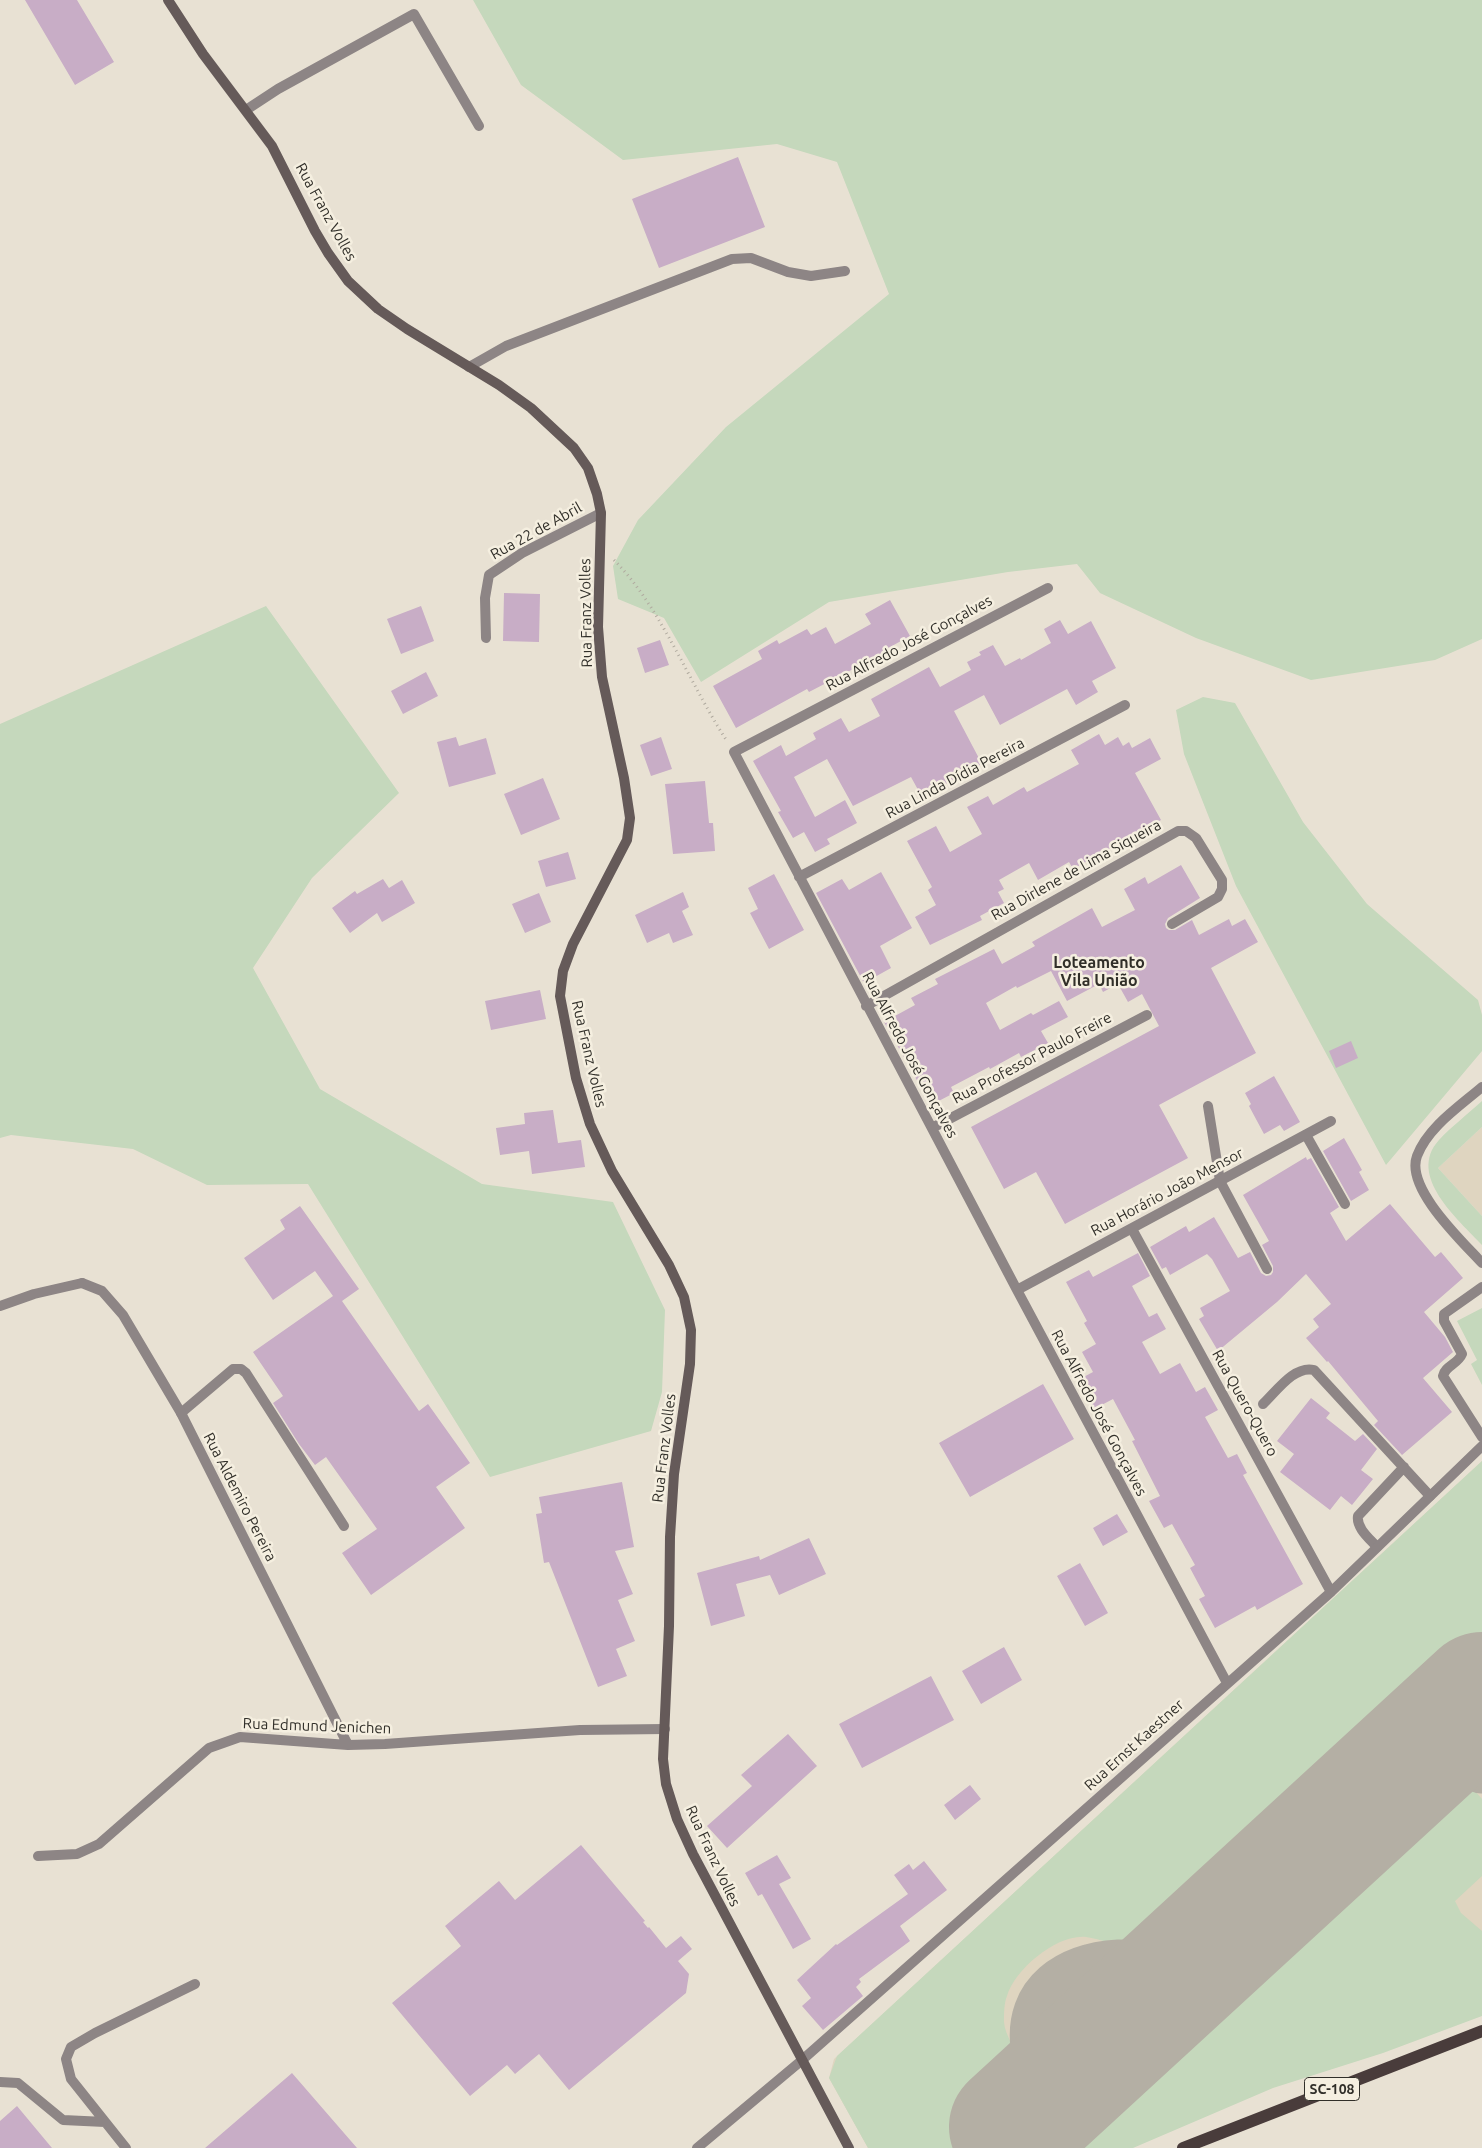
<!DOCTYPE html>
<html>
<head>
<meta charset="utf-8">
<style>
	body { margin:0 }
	canvas { display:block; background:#e8e1d3 }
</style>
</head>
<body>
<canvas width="1482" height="2148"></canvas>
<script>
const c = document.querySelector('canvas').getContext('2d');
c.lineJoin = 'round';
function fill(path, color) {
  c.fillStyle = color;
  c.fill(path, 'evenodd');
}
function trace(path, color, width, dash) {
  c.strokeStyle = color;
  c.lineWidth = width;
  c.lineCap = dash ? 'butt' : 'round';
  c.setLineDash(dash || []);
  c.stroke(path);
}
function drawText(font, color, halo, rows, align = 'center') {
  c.font = font + ' Ubuntu,sans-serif';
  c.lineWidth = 5;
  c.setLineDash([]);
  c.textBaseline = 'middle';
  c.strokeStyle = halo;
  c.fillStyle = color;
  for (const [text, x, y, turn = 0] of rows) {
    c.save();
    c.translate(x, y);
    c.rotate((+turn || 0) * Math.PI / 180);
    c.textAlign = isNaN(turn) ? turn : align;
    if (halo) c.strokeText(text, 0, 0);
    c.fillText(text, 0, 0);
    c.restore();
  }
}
const built = new Path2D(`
	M1482,1127v89l-44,-48z
	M1482,1461v527l-398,160h-216l-39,-70 5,-19z`);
const green = new Path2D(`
	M473,0h1009v639l-47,21 -124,20 -115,-42 -96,-45 -23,-29 -69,8 -179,30 -128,80 -37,-64 -46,-19 -5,-33 25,-46 88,-93 163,-133 -52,-132 -60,-18 -154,16 -102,-75z
	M266,606l133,187 -87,85 -59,90 67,121 162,95 131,18 52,108 -3,82 -11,39 -161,46 -182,-293 -101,1 -74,-36 -122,-14 -11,3v-414z
	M1203,697l32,6 68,119 64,82 111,96 4,15v36l-96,114 -150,-279 -52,-132 -8,-44z
	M1482,1101v26l-44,41 44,48v29c-23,-25 -76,-69 -43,-105 13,-14 29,-26 43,-39z
	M1482,1308v77l-11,-21 6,-4 -20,-39z
	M1482,1461v177l-333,306c-19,11 -44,-5 -63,-7 -29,-3 -71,32 -79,59 -3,7 -3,18 -3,26 1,14 12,26 14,39l-4,7 -37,34 42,46h-151l-39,-70 8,-22z
	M1459,1785l15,5 8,9v77l-27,25 6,12 21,18v85l-99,37 -110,35 -140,60h-83l397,-360z`);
const taxiway = new Path2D(`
	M1446,1729l36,39
	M1047,2096c-4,-16 -8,-33 -11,-49 -7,-54 34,-79 83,-82 19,0 38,6 57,0 14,-4 27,-15 39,-24`);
const runway = new Path2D(`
	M1013,2127l469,-431`);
const building = new Path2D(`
	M25,0h52l37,62 -39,23z
	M738,157l27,70 -106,41 -27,-69z
	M504,593l36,1 -1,48 -36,-1z
	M890,600l20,36 -29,16 2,3 -21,12 -1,-2 -52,27 -2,-3 -71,39 -23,-42 49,-27 -4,-8 19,-11 2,4 28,-15 4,6 15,-8 9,17 36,-20 -6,-10z
	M421,606l13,35 -33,13 -14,-35z
	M1060,620l8,14 23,-13 25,47 -24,13 6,11 -22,13 -9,-16 -67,36 -16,-30 -30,16 28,53 -60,33 -11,-20 -58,29 -26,-47 -33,18 21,40 30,-17 12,23 -30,16 3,5 -15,8 -11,-20 -11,6 -15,-26 3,-1 -28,-50 28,-16 5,11 30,-17 -3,-6 28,-15 8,14 31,-16 -9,-17 58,-32 11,20 31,-17 -4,-8 14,-7 -2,-3 14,-7 12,21 15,-8 1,2 30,-17 -7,-14z
	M660,640l9,25 -24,8 -8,-25z
	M426,672l12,24 -35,18 -12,-23z
	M1099,734l6,11 13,-8 5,9 6,-4 3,6 18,-10 11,21 -26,14 26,47 -88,49 -4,-7 -31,18 -9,-17 -30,17 5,9 -6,3 6,11 -24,13 2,4 -52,25 -15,-28 21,-12 -8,-15 4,-3 -25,-46 29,-15 14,26 32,-18 -15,-27 21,-11 5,9 31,-18 3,5 52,-28 -8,-14z
	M456,737l3,9 27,-8 10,36 -47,13 -12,-45z
	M661,737l11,32 -21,7 -11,-31z
	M543,778l17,41 -39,16 -17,-41z
	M705,781l4,42h4l2,28 -42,3 -8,-70z
	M568,852l8,27 -30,8 -8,-26z
	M1181,865l19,33 -32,20 -3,6 1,4 3,2h6l17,-10 7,15 30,-16 3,7 13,-7 13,23 -47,26 45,85 -97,52 29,53 -123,66 -29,-52 -32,17 -33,-62 188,-101 -17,-32 -14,8 -10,-18 -15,8 -4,-8 -32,17 -16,-30 -34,17 -1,-2 -30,17 14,27 31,-17 2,2 26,-14 9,16 -27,14 7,12 -27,14 -2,-4 -29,16 -1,-2 -38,20 3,6 -23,12 -47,-83 31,-17 -4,-7 27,-14 -3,-5 59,-30 8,15 33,-18 -3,-4 60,-34 10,19 33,-17 -11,-21 21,-12 3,7z
	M881,872l31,56 -32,18 11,22 -27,15 -48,-90 26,-14 7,11z
	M774,874l30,56 -35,19 -19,-36 8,-4 -10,-21z
	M383,879l6,9 13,-8 13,23 -33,19 -5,-9 -27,20 -18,-25 23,-17 2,3z
	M683,892l6,15 -7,4 11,24 -20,8 -4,-10 -22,10 -12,-28z
	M539,893l12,29 -26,11 -13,-29z
	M540,990l6,29 -55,11 -6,-29z
	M1351,1041l7,17 -22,10 -7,-17z
	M1274,1076l26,46 -16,9 -4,-6 -16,9 -15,-28 2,-2 -6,-11z
	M553,1110l5,33 23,-3 4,27 -53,7 -3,-23 -29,4 -4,-27 29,-4 -1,-11z
	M1344,1138l18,32 -3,2 10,18 -18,11 -28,-50z
	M1306,1157l1,3 4,-2 28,49 -9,6 16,28 44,-37 45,53 6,-5 22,26 -39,34 21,25 8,15 -30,26 29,34 -50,43 -28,-30 4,-4 -50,-60 -1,1 -21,-24 13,-11 -6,-8 18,-15 -25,-30 -29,28 -59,49 -19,-32 5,-3 -4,-8 30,-17 -18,-32 -5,-5 -37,21 -4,-8 -4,2 -12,-22 36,-21 3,6 25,-15 24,41 12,-6 11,21 5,3 5,-1 2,-3v-6l-11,-21 7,-4 -26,-46z
	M300,1206l59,83 -17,12 77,110 9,-7 42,59 -34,24 29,41 -94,67 -29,-42 35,-24 -51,-72 -11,8 -16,-21 -26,-41 10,-7 -30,-44 80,-56 -18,-25 -42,29 -29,-42 41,-29 -5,-9z
	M1138,1253l12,23 -18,10 17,31 8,-4 9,16 -24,13 18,32 20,-11 16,29 9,-5 13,23 -13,7 23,41 9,-4 10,19 -4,2 60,109 -46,26 -2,-4 -40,22 -16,-29 6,-3 -15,-28 5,-3 -23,-41 -8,4 -15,-27 11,-5 -28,-55 3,-1 -22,-41 -19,10 -16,-29 15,-8 -11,-20 14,-8 -12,-21 3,-2 -21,-39 23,-12 4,7z
	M1043,1384l31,55 -104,58 -31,-54z
	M1311,1398l19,15 -4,5 29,23 8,-7 14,15 -16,21 12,9 -21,26 -11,-9 -11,14 -50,-38 14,-18 -17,-13z
	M622,1482l12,65 -19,4 18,43 -15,6 17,41 -19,8 11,27 -29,11 -49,-125 -5,1 -8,-49 6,-1 -3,-16z
	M1117,1514l11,18 -25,14 -10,-18z
	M809,1538l17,36 -47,21 -9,-20 -34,9 9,32 -34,10 -14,-53 62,-17 1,4z
	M1080,1563l28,50 -23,13 -28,-50z
	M1004,1647l18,33 -41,24 -19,-33z
	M931,1676l23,44 -92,48 -23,-44z
	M788,1734l29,32 -90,82 -20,-22 45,-40 -11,-11z
	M970,1785l11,14 -26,21 -11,-15z
	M581,1845l64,76 -2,1 5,6 1,-1 17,21 15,-12 11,13 -14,12 11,13 -3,19 -117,97 -30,-36 -24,20 -8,-9 -37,31 -78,-93 69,-57 -16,-20 54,-45 16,19z
	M777,1855l14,23 -12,6 32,55 -18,10 -31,-55 -4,2 -13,-23z
	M924,1861l23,29 -47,36 10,15 -51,38 2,3 -5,5 7,9 -40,34 -21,-24 9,-8 -14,-18 39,-36 1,1 71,-51 -14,-19 15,-11 4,6z
	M292,2073l65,75h-152z
	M17,2106l35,42h-52v-27z`);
const path = new Path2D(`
	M614,560c47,47 76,125 113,181`);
const lane = new Path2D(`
	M246,110l32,-21 136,-75 65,112
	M469,367l37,-21 226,-87 19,-1 37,14 23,4 34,-5
	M1208,1106l12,75 47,88
	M1306,1135l39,69
	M1482,1287l-38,27v7l18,33c-4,10 -17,12 -19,22l39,61
	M0,1306l34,-12 48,-11
	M1263,1404c13,-12 31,-39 51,-34l116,126
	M181,1413l52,-44h8l5,4 98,153
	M1377,1547c-7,-8 -21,-19 -19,-31l46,-49
	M0,2082l18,1 45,37 42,2
	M126,2148l-55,-69 -5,-20 5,-12 24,-14 100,-49
	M697,2148l104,-87`);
const street = new Path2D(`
	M1048,588l-314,164 283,538 210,393
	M486,638l-1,-40 4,-23 33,-22 79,-40
	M799,877l326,-172
	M866,1006l312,-175h8l10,7 26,42v9l-4,8 -46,27
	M1482,1087c-22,19 -54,40 -65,69 -12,32 45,85 65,107
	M932,1128l215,-113
	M1132,1229l199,363
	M82,1283l20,8 21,24 58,98 167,332
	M1017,1290l314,-169
	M38,1856l39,-2 22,-10 110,-96 31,-11 108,8 37,-1 195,-14 85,-1
	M801,2061l530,-469 151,-146`);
const secondary = new Path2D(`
	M168,0l35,54 69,92 43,85 13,22 20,28 30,28 29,20 92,56 32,23 43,40 14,20 9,26 4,19 -3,114 4,50 22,101 6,40 -3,22 -54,104 -10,27 -3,25 16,82 14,46 22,47 57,94 15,32 7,33 -1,34 -16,110 -4,63 -1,89 -6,133 3,25 11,35 16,35 156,294`);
const primary = new Path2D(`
	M1183,2148l299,-117`);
const shields = [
	[1332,2089,55]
];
const shieldNames = [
	["SC-108",1332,2089]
];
const streetNames = [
	["Rua Franz Volles",326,212,61],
	["Rua 22 de Abril",536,531,-29],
	["Rua Franz Volles",586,613,-91],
	["Rua Alfredo José Gonçalves",909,643,-28],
	["Rua Linda Dídia Pereira",955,778,-28],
	["Rua Dirlene de Lima Siqueira",1076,870,-29],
	["Rua Franz Volles",589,1054,77],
	["Rua Alfredo José Gonçalves",910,1055,62],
	["Rua Professor Paulo Freire",1032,1058,-28],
	["Rua Horário João Mensor",1167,1192,-28],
	["Rua Quero-Quero",1245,1403,61],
	["Rua Alfredo José Gonçalves",1099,1413,62],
	["Rua Franz Volles",664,1448,-83],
	["Rua Aldemiro Pereira",240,1497,63],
	["Rua Edmund Jenichen",317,1726,2],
	["Rua Ernst Kaestner",1134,1745,-42],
	["Rua Franz Volles",713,1856,65]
];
const neighbourhoodNames = [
	["Loteamento",1099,963],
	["Vila União",1099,981]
];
fill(built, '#dfd5c0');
fill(green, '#c5d8bc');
trace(taxiway, '#b4afa4', 51);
trace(runway, '#b4afa4', 128);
fill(building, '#c8adc6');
trace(path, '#b0aa9f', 3, [1, 4]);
trace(lane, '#8d8585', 10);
trace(street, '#8d8585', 10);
trace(secondary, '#655a59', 10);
trace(primary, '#493c3b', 12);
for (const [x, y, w] of shields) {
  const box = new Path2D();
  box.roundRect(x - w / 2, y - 11.5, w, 23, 4);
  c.fillStyle = '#f5efe0';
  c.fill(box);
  trace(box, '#312f29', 1);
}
drawText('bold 14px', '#312f29', null, shieldNames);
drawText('15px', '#312f29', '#f5efe0', streetNames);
drawText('bold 16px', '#312f29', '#f5efe0', neighbourhoodNames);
</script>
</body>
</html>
